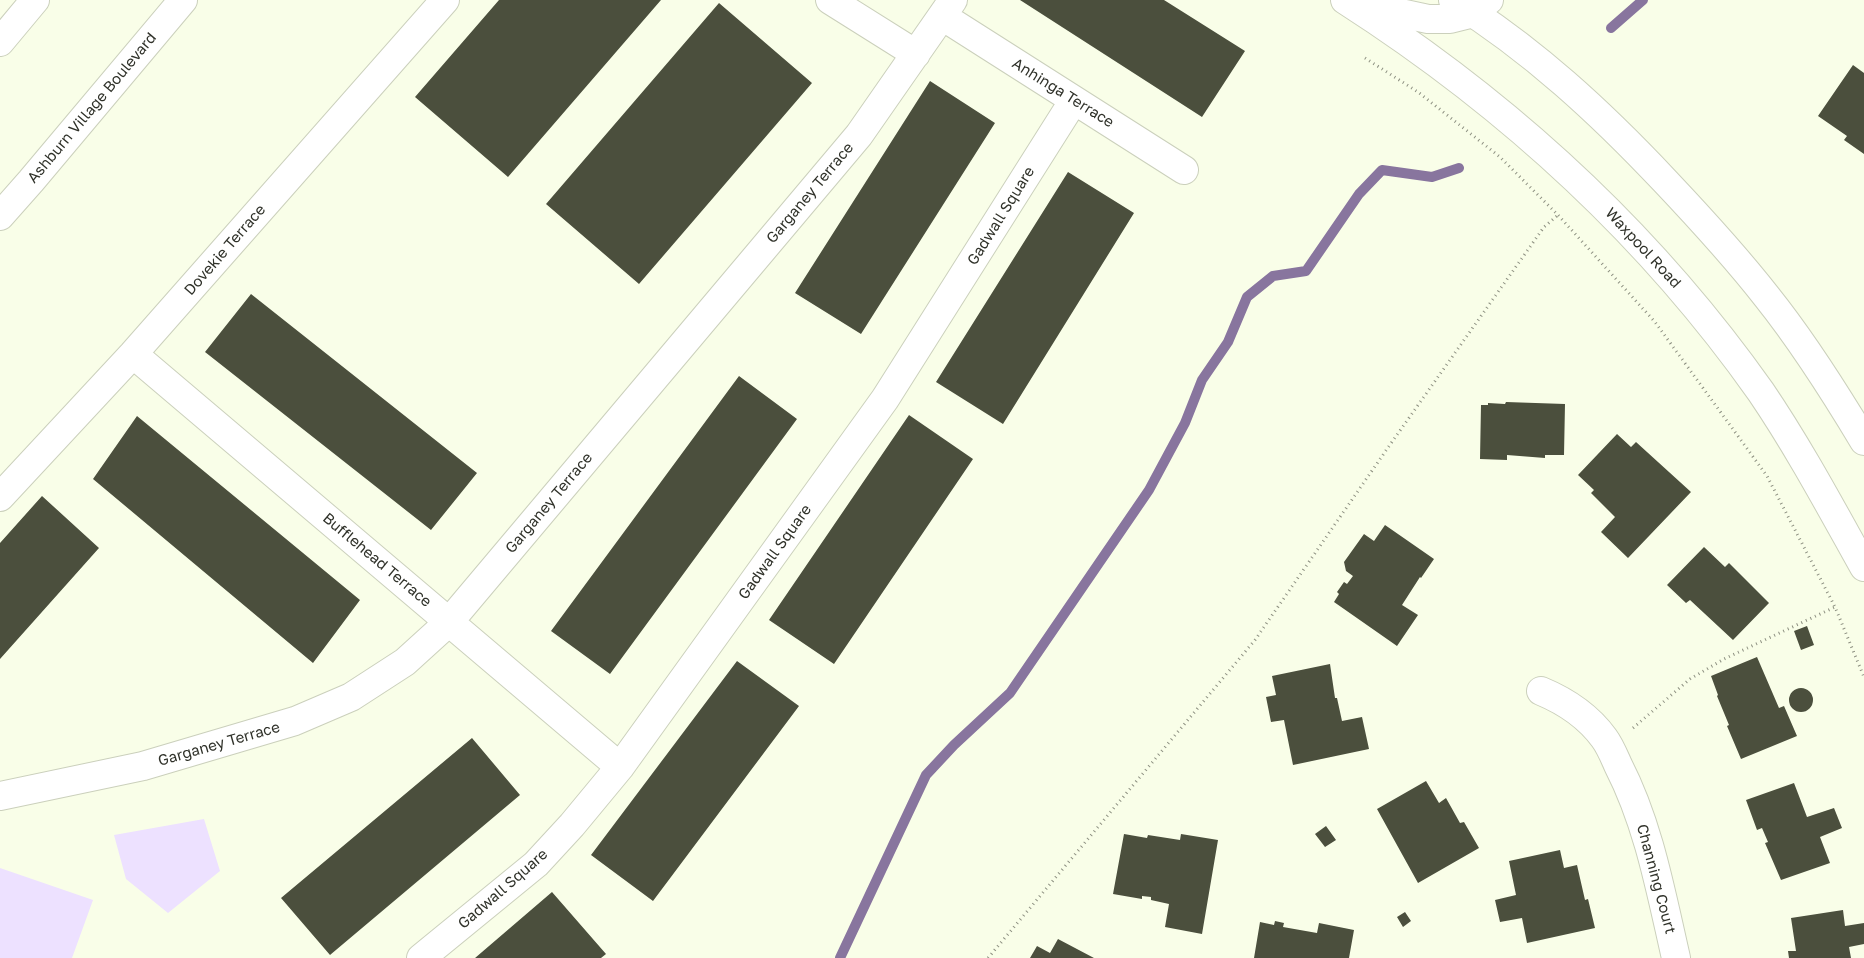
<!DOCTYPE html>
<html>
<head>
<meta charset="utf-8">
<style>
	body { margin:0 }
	canvas { display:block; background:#f9fee8 }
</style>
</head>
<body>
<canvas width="1864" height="958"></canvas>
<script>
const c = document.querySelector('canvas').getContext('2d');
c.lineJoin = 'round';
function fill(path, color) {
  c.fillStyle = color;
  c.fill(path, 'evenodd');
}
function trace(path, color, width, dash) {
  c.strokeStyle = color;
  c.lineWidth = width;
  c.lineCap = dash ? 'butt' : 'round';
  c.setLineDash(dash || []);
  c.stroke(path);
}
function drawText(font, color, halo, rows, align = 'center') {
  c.font = font + ' "Golos Text",sans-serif';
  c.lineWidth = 5;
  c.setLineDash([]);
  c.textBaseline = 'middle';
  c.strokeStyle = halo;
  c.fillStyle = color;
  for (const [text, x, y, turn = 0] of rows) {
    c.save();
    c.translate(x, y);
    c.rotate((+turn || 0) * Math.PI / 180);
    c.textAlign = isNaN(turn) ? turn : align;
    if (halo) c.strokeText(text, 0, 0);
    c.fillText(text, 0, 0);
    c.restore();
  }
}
const green = new Path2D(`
	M204,819l16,52 -52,42 -42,-34 -12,-44z
	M0,868l93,32 -21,58h-72z`);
const stream = new Path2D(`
	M1611,28l32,-28
	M840,958l86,-183 28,-30 56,-52 139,-203 36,-67 17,-43 26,-38 19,-45 26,-21 33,-5 53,-77 23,-24 50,7 27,-9`);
const building = new Path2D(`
	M499,0h162l-153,177 -93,-80z
	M1020,0h144l81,51 -43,66z
	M719,3l93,80 -173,201 -93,-80z
	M1853,65l11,8v81l-20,-14 3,-4 -29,-20z
	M930,81l65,42 -134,211 -66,-41z
	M1068,172l66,41 -131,211 -67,-42z
	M251,294l226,179 -46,57 -226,-178z
	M739,376l58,43 -187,255 -59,-43z
	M1506,402l59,2 -1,51h-19v3l-38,-3v5l-27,-1 1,-54h7v-2l17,1z
	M909,415l64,44 -139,205 -65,-44z
	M137,416l223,184 -47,63 -220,-184z
	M1617,434l14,13 5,-5 55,50 -63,66 -27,-26 14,-15 -24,-24 3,-3 -16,-15z
	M42,496l57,52 -99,111v-116z
	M1385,525l49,34 -13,19 -1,-1 -18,28 16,10 -21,31 -63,-44 5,-8 -2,-2 7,-10 3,2 6,-8 -7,-5 -2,-9 20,-28 10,7z
	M1704,547l21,20 4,-4 40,40 -36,37 -43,-40 -4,3 -19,-18z
	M1807,626l7,19 -13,5 -7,-19z
	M1757,657l22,51 5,-2 13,30 -56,23 -14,-33 2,-1 -12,-29 1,-1 -7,-19z
	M737,661l62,45 -146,195 -62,-46z
	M1330,664l5,34h2l5,23 20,-4 7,32 -76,16 -9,-45 -13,2 -5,-25 10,-2 -4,-19z
	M1789 700a12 12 0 1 1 24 0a12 12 0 1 1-24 0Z
	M472,738l48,57 -190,160 -49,-57z
	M1426,781l13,22 7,-5 14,25 4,-1 15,26 -61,35 -41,-74z
	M1794,783l13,34 27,-9 8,20 -22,9 10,26 -49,17 -16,-37 3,-1 -6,-14 -5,2 -11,-30z
	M1326,826l10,14 -11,7 -10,-13z
	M1124,834l23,4 1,-3 32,5 1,-6 37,6 -16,94 -37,-7 4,-23 -18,-4v-3l-9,-1v3l-29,-5z
	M1560,850l4,18 13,-3 8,35 3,-1 7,29 -68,15 -5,-25 -22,4 -5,-22 21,-5 -7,-34z
	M552,892l54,62 -5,4h-126z
	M1843,910l2,16 19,-3v21l-15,3 2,11h-62l-1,-7h8l-5,-33z
	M1405,912l6,9 -8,6 -6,-10z
	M1275,921l9,2 -1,4 34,6 2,-10 35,7 -5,28h-95l6,-36 14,3z
	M1058,939l36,19h-64l7,-12 13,7z`);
const path = new Path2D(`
	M1365,58l53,34 82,65 58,58 97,107 112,154 68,131 29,70
	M1633,728l57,-49 34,-20 111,-52
	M988,958l267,-318 132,-191 157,-222 14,-12`);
const minor = new Path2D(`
	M830,0l86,54
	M1474,13l15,-13
	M942,16l242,154
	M133,354l487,413
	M0,497l133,-143 312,-354
	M1541,691c24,10 47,25 63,47 6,8 10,18 14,27 31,60 43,128 58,193
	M0,796l143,-30 152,-45 56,-24 54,-35 44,-40 410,-487 94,-135
	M421,958l115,-94 36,-39 48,-58 265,-368 189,-299`);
const secondary = new Path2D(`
	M1345,0c162,104 305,235 416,392 38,56 70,116 103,175
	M1453,0c79,49 148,113 212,181 35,37 70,75 102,116 36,45 67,94 97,144
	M1364,5l64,14h22l24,-6
	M0,42l35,-42
	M0,216l31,-35 152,-181`);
const streetNames = [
	["Anhinga Terrace",1063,93,32],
	["Ashburn Village Boulevard",92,108,-50],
	["Garganey Terrace",810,193,-50],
	["Gadwall Square",1001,216,-58],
	["Waxpool Road",1643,248,47],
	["Dovekie Terrace",225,250,-49],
	["Garganey Terrace",549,503,-50],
	["Gadwall Square",775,552,-54],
	["Bufflehead Terrace",377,560,40],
	["Garganey Terrace",219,744,-16],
	["Channing Court",1656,879,75],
	["Gadwall Square",503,889,-41]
];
fill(green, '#ede1ff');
trace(stream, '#88759e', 10);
fill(building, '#4b4f3d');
trace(minor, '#cbd0bc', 30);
trace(secondary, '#cbd0bc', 30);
trace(path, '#8e9182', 3, [1, 4]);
trace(minor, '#fff', 28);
trace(secondary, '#fff', 28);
drawText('15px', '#30322a', '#fff', streetNames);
</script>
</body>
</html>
